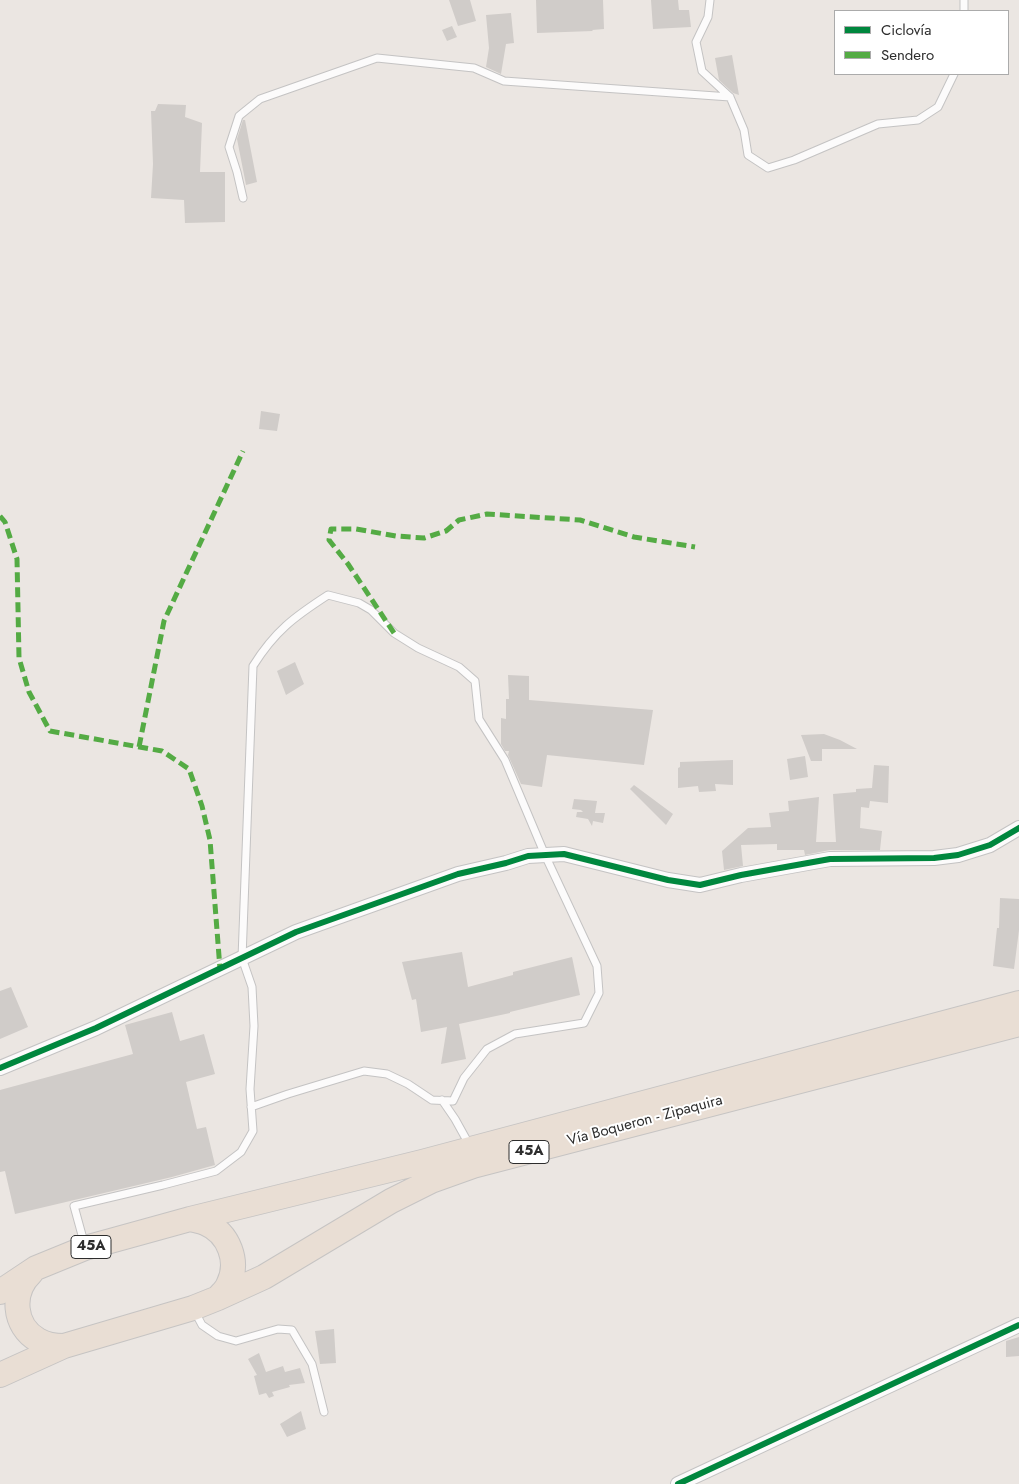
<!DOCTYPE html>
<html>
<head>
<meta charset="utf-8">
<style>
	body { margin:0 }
	#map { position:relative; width:1019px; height:1484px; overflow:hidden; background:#ebe6e2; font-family:Jost,sans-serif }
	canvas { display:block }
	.legend { position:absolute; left:834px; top:10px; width:175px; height:65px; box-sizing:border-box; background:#fff; border:1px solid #ababab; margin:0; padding:6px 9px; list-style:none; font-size:15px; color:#2d2d2d }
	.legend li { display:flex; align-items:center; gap:10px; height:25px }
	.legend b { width:25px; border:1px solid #ababab }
</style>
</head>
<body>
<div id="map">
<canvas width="1019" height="1484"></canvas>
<ul class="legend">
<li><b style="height:6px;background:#00873e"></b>Ciclovía</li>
<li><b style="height:6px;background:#54ab44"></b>Sendero</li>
</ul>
</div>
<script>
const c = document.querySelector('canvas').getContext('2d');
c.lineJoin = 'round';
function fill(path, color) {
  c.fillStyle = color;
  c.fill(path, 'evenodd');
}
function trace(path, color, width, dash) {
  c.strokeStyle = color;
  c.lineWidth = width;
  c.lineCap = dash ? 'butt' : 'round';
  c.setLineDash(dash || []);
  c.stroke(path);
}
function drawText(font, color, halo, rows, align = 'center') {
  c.font = font + ' Jost,sans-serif';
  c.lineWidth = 4;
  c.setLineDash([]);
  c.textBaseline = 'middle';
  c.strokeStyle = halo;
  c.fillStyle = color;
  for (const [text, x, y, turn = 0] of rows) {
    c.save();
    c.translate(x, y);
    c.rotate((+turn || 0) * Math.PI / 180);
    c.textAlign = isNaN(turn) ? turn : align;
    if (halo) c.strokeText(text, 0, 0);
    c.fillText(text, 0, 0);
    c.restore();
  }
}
const building = new Path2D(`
	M449,0h21l6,21 -18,5z
	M536,0h67l1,29 -12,1 1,1 -56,2z
	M651,0h27l1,10h10l2,17 -38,2z
	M511,13l3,30 -8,1 -5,30 -15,-7 3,-19 -3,-33z
	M452,26l5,11 -10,4 -5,-11z
	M732,55l7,40 -6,-2 -14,-13 -4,-22z
	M158,104l28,1 -1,12 17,6 -2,49h25v50l-40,1 -1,-23 -33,-2 2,-34 -2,-53h4z
	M243,120h2l12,62 -11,3 -9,-46z
	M261,411l19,3 -3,17 -18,-2z
	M295,662l9,22 -18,11 -9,-24z
	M508,675l21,1v24l124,10 -9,55 -97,-10 -5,32 -21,-3 -13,-29 1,-4h-4l-4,-7v-26l5,1v-20h3z
	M824,734l16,6 17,9h-35v12h-11l-10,-26z
	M805,756l3,21 -18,3 -3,-21z
	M733,760v25l-18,-1 1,7 -17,1 -1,-6 -20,2v-20l2,-1v-5z
	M874,765l15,1 -1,37 -18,-2 -1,7 -8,-1 -1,21 22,3 -2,19h-50l-25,5 -1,-5h-27v-6l-36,1 2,21 -19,4 -2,-19 26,-23 23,-1 -2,-14 20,-2 -1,-10 31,-4 -3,45h20l-3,-48 23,-2v-3l16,-1z
	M634,785l39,29 -7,11 -36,-36z
	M574,799l23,2 -2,12h10l-2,10 -10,-2 -1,5 -4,-7 -12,-2 1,-5h6l-2,-2 -9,-1z
	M1000,898l19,1v31l-5,39 -21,-3 4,-38h2z
	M462,952l6,35 45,-12v-3l59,-15 8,38 -70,17v1l-51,11 7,35 -25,5 6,-37 -26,5 -5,-33 -4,1 -10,-38z
	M11,987l17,40 -28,12v-48z
	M172,1012l8,29 24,-7 11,40 -29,8 11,47 9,-2 9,38 -43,12 -157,37 -10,-43 -5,1v-82l133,-36 -8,-29z
	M334,1329l2,34 -16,1 -5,-33z
	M1019,1337v19l-13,1v-16z
	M259,1353l7,19 17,-6 2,6 15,-4 5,15 -16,2 1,2 -18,5 2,4 -5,2 -3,-5 -7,2 -5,-19 3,-1 -9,-16z
	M301,1411l5,18 -19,8 -7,-13z`);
const service = new Path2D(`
	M710,0l-2,17 -12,25 6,29 28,26 14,33 4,25 20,13 26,-8 84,-36 40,-4 20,-13 16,-33
	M964,0v11
	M243,198l-6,-26 -8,-25 10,-31 21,-17 117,-41 97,10 30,13 226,16
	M442,1100l13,19 15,27
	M85,1246l-11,-40 89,-21 53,-14 25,-19 12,-21 -3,-42 4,-63 -2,-39 -10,-29 11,-292c22,-35 41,-49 75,-71l31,8 12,7 23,23 24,15 41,19 16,14 4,38 26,41 40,95 52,111 2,27 -15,30 -69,11 -28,15 -23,29 -11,23 -21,-1 -24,-16 -21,-10 -23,-3 -76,23 -37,13
	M194,1310l8,15 16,11 18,5 42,-12 14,1 20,34 12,48`);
const minor = new Path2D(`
	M0,1068l96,-40 200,-96 162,-58 48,-11 22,-7 36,-2 104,26 32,5 41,-10 89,-16 104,-1 24,-3 32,-10 29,-17
	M678,1484l341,-159`);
const trunk = new Path2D(`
	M190,1219c5,1 11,2 15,4 24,10 35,39 23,62 -2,5 -7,9 -10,13
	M31,1273c-20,19 -18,53 7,67 8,5 17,6 26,6
	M0,1292l36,-24 49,-20 105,-29 232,-57 597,-159
	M0,1375l64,-29 129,-38 25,-10 46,-21 127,-76 40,-20 42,-15 546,-142`);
const quiet = new Path2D(`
	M0,516l5,6 12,37 2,99 10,34 21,39 112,20 27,18 13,37 8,34 10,129
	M394,633l-46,-69 -19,-24 2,-11h25l40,7 28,2 22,-7 13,-11 28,-6 93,6 54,17 61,10
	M139,747l25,-126 79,-170`);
const cycleway = new Path2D(`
	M0,1068l96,-40 200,-96 162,-58 48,-11 22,-7 36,-2 104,26 32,5 41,-10 89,-16 104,-1 24,-3 32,-10 29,-17
	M678,1484l341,-159`);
const shields = [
	[529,1152,40],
	[91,1247,40]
];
const shieldNames = [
	["45A",529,1152],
	["45A",91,1247]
];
const streetNames = [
	["Vía Boqueron - Zipaquira",645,1121,-15]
];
fill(building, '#d0ccc9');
trace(service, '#c4c3c3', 9);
trace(minor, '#c4c3c3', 16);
trace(trunk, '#c6c4c3', 26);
trace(service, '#fcfbfb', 7);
trace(minor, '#fcfbfb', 14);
trace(trunk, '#e9ded4', 24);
trace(quiet, '#54ab44', 5, [10, 5]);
trace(cycleway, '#00873e', 6);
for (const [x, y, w] of shields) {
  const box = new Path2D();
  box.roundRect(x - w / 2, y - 11.5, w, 23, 4);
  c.fillStyle = '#fff';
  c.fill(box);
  trace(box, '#2d2d2d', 1);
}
drawText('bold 14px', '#2d2d2d', null, shieldNames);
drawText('15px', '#2d2d2d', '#fff', streetNames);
</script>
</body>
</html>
